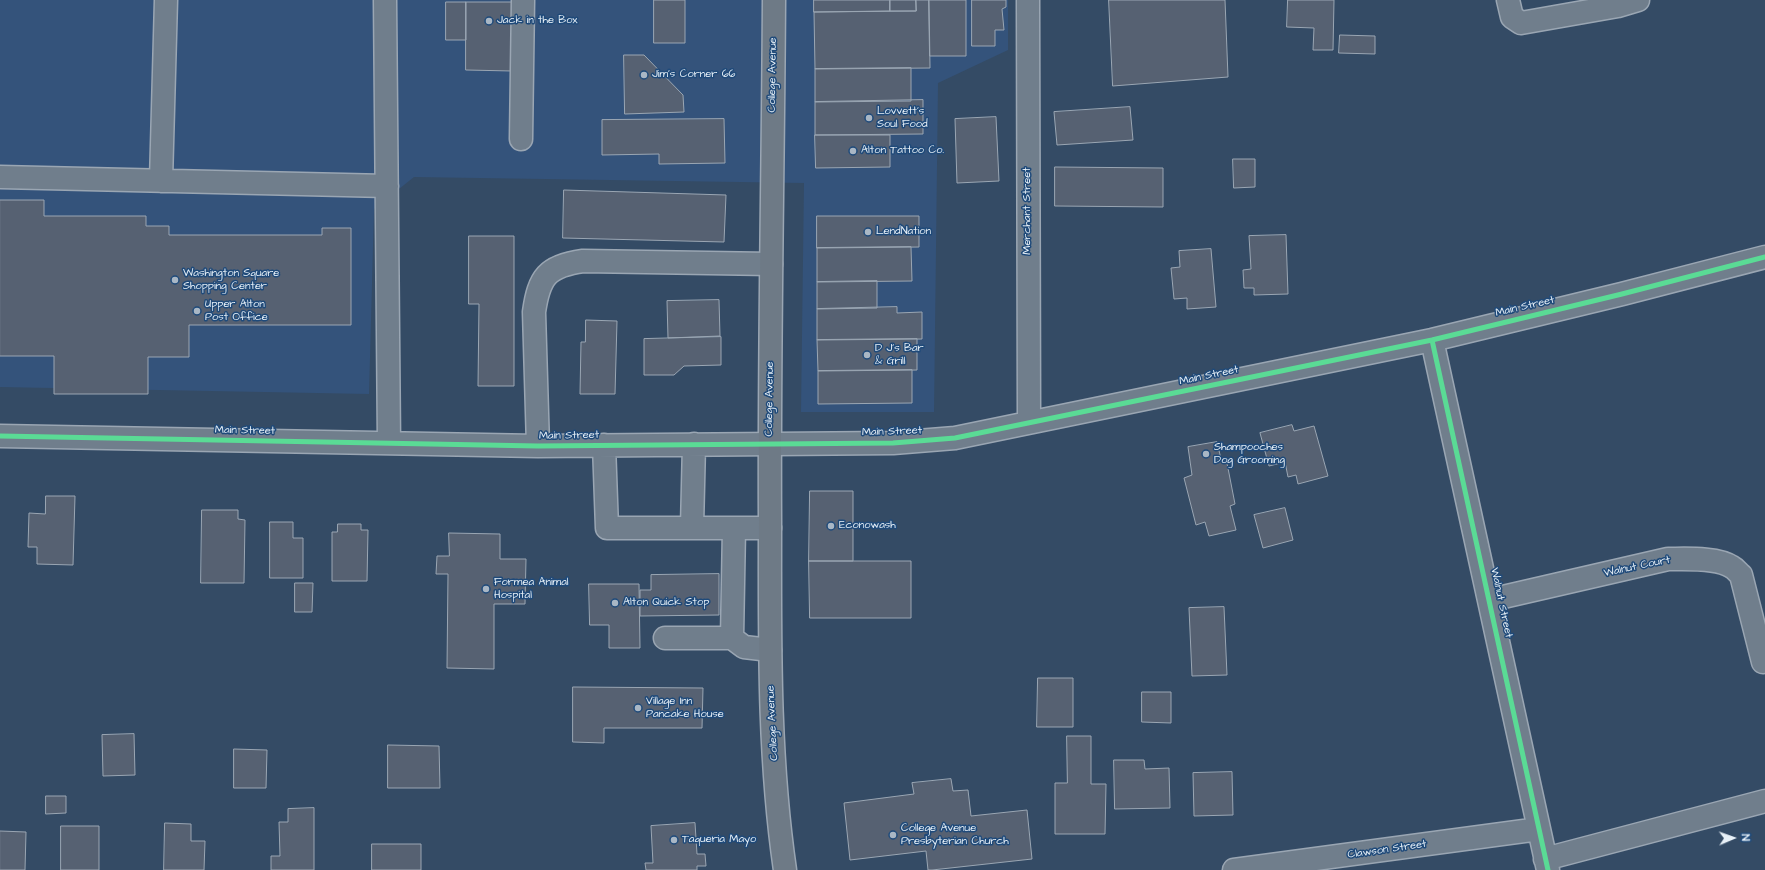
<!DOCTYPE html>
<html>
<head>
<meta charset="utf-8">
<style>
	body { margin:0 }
	#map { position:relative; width:1765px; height:870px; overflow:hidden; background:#344b65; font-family:"Architects Daughter",sans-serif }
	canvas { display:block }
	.north { position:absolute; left:1713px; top:818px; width:40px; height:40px; -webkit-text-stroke:3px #1f4a7a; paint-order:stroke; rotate:88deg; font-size:11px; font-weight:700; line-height:16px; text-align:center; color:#e8f1f8 }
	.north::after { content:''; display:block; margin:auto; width:14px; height:18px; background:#e8f1f8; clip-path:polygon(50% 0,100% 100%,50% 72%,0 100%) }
</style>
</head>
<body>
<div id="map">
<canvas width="1765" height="870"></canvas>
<div class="north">N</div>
</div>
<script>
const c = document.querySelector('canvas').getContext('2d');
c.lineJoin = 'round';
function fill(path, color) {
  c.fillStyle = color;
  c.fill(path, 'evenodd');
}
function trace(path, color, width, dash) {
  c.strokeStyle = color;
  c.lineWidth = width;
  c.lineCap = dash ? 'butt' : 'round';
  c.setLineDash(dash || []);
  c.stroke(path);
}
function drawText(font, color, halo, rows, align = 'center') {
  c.font = font + ' "Architects Daughter",sans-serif';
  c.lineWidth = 3;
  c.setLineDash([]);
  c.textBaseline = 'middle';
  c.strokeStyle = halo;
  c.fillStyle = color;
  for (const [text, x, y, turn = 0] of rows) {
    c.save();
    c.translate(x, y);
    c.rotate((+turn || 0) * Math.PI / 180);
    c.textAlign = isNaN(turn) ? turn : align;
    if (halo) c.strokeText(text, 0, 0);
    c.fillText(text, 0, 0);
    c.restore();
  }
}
const built = new Path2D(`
	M0,0h1008v50l-70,33 -4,329h-133l3,-229 -390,-6 -40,32 -5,185 -369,-7z`);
const building = new Path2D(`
	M654,0h31v43h-31z
	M814,0h76v11l-76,1z
	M890,0h26v11h-26z
	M916,0h13l1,68 -115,1 -1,-57 102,-1z
	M929,0h37v56h-36z
	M972,0h34v7l-4,2 2,21h-9v16h-23z
	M1109,0h116l3,77 -115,9z
	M1288,0h46l-1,50h-20l1,-22 -27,-1z
	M446,2h20v38h-20z
	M466,2h46v69l-46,-1z
	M1340,35l35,1v18l-36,-1z
	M624,55h20l39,40 1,17 -59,2z
	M911,68v33l-96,1v-33z
	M923,100v34l-108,1v-33z
	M1130,107l3,33 -76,5 -3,-33z
	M996,117l3,64 -42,2 -2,-64z
	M724,119l1,44 -66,1v-10l-57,1v-35z
	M815,135h75v32l-74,1z
	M1233,159h22v28l-21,1z
	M1055,167l108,1v39l-108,-1z
	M564,190l162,5 -2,47 -161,-4z
	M0,200h44v16h102v10h23v9h153v-7h29v97h-162v32h-41v37h-94v-38h-54z
	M817,216h102v31l-102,1z
	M1286,235l2,59 -34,1v-7h-10l-1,-18 8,-1 -2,-33z
	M469,236h45v150h-36l1,-82h-10z
	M911,247l1,34 -95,1v-34z
	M1211,249l5,58 -29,2v-11l-13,1 -3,-31 9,-1 -1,-16z
	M877,281v27l-60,1v-27z
	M719,300l1,36 -52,2 -1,-37z
	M897,307v6l25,-1v27l-105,1v-31z
	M586,320l31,1 -2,73h-35l1,-52h4z
	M721,337v28l-37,1 -10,9h-30v-36z
	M917,339v31l-99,1 -1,-31z
	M912,370v33l-94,1v-33z
	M1292,425l2,6 20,-5 14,50 -30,8 -2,-9 -8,2 -3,-15 -16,4 -9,-33z
	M1217,442l4,17 5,-1 9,46 -5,2 6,24 -27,6 -4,-14 -9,3 -12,-47 8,-3 -4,-28z
	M810,491h43v70h-44z
	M46,496h29l-2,69 -36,-1v-17h-9l1,-34 16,1z
	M1285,508l8,32 -30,8 -9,-33z
	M202,510h36v9l7,1 -1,63h-43z
	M270,522h23v16h10v40h-33z
	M338,524h23v6h7l-1,51h-35v-49h5z
	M449,533l51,1v25h26l-1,45h-31v65l-47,-1 1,-94h-12l1,-18h12z
	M809,561h102v57h-101z
	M719,574v41l-79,1v-26h11v-15z
	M295,583h18l-1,29h-17z
	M589,584h50l1,64h-31v-23h-19z
	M1224,607l3,68 -35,1 -3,-68z
	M1038,678h35v49h-36z
	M573,687l130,1 -1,40h-98v15l-31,-1z
	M1142,692h29v31l-29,-1z
	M134,734l1,41 -32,1 -1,-41z
	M1067,736h24v48h15l-1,50h-50v-51h12z
	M388,745l51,1 1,42h-52z
	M234,749l33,1 -1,38h-32z
	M1114,760h30l1,9 24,-1 1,40 -55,1z
	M1232,772l1,43 -39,1 -1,-43z
	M951,779l2,12 15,-1 3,26 56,-6 5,49 -100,11h-4l-2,-19 -76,9 -6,-57 70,-9 -2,-11z
	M46,796h20v17l-20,1z
	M314,808v62h-43v-14h9l-1,-34h9v-13z
	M165,823l26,1v17h14l-1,29h-40z
	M695,823l2,31h8l1,12h-9v4h-51l-1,-7h8l-2,-37z
	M61,826h38v44h-38z
	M0,831l26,1 -1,38h-25z
	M372,844h49v26h-49z`);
const minor = new Path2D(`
	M385,0l4,443
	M1028,0l1,422
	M1508,0l4,17 9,6 97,-17 20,-6
	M521,139l2,-139
	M0,177l387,9
	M161,181l5,-181
	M1432,340l116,530
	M0,436l538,10 355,-3 62,-5 477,-98 190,-46 143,-37
	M604,445l3,83h163
	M538,446l-4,-134c5,-35 13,-46 49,-51l188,3
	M692,527l2,-83
	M734,528l-2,110 12,9 26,3
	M1490,600l178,-41c17,0 50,-2 64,8 4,2 6,6 9,8l22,87
	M665,638h67
	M1545,859l220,-58
	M1234,870l305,-41`);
const major = new Path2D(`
	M774,0c-1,174 -5,347 -4,521 0,116 -2,233 15,349`);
const cycleway = new Path2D(`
	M1432,340l116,530
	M0,436l538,10 355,-3 62,-5 477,-98 190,-46 143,-37`);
const markers = [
	[489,21,4,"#a9b7c5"],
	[644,75,4,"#a9b7c5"],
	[869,118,4,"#a9b7c5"],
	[853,151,4,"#a9b7c5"],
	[868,232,4,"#a9b7c5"],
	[175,280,4,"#a9b7c5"],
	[197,311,4,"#a9b7c5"],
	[867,355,4,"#a9b7c5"],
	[1206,454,4,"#a9b7c5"],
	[831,526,4,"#a9b7c5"],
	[486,589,4,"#a9b7c5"],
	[615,603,4,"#a9b7c5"],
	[638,708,4,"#a9b7c5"],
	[893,835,4,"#a9b7c5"],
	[674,840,4,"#a9b7c5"]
];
const poiNames = [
	["Jack in the Box",497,21],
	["Jim's Corner 66",652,75],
	["Lovvett's",877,112],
	["Soul Food",877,125],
	["Alton Tattoo Co.",861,151],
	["LendNation",876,232],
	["Washington Square",183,274],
	["Shopping Center",183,287],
	["Upper Alton",205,305],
	["Post Office",205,318],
	["D J's Bar",875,349],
	["& Grill",875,362],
	["Shampooches",1214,448],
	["Dog Grooming",1214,461],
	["Econowash",839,526],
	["Formea Animal",494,583],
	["Hospital",494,596],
	["Alton Quick Stop",623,603],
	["Village Inn",646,702],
	["Pancake House",646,715],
	["College Avenue",901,829],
	["Presbyterian Church",901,842],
	["Taqueria Mayo",682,840]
];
const streetNames = [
	["College Avenue",773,75,-89],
	["Merchant Street",1028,211,-90],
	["Main Street",1525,307,-13],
	["Main Street",1209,376,-12],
	["College Avenue",770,399,-89],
	["Main Street",245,431,1],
	["Main Street",892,432,-2],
	["Main Street",569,436,-1],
	["Walnut Court",1637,567,-12],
	["Walnut Street",1501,603,78],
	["College Avenue",773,723,-93],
	["Clawson Street",1387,850,-8]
];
fill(built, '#34537b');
fill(building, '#566172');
trace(building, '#9aa6b3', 1);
trace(minor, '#9aa6b3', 25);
trace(major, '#9aa6b3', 25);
trace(minor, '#707e8c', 22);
trace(major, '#6e7a86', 22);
trace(cycleway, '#5adb95', 5);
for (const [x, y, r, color] of markers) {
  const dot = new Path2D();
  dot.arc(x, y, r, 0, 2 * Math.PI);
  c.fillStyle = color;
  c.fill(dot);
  trace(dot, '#1f4a7a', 1.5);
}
drawText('11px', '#e8f1f8', '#1f4a7a', poiNames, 'left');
drawText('11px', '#e8f1f8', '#1f4a7a', streetNames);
</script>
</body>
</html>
